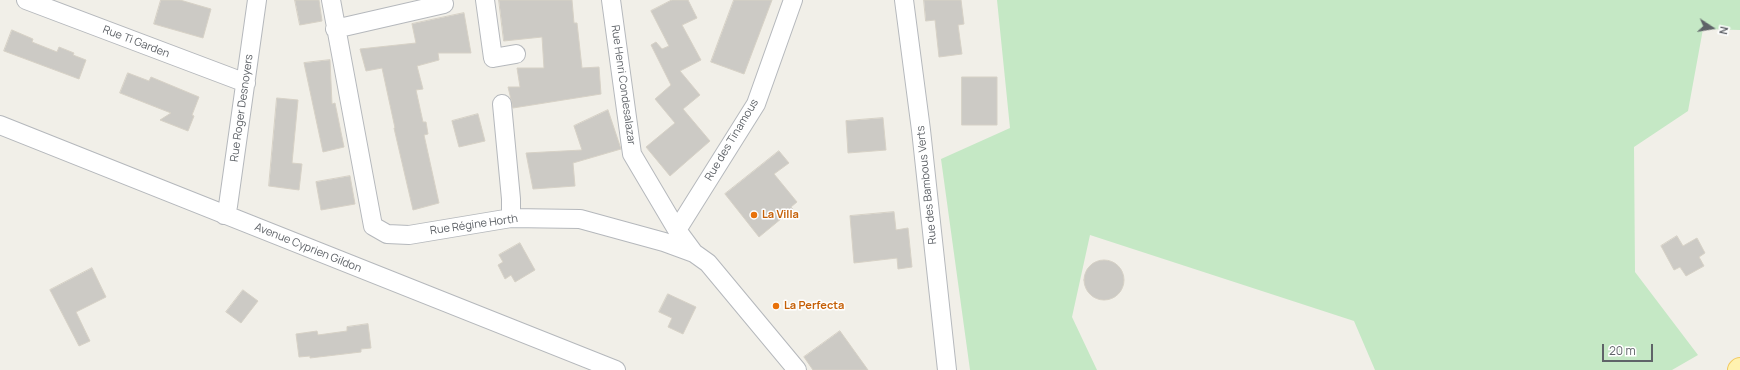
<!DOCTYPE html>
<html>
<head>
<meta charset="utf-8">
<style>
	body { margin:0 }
	#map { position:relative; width:1740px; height:370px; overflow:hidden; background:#f1efe8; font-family:Manrope,sans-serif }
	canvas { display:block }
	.north { position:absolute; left:1692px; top:8px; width:40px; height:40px; -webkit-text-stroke:3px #fff; paint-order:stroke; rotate:102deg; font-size:11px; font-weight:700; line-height:16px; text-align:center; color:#5f6368 }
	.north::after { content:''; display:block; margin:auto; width:14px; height:18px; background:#5f6368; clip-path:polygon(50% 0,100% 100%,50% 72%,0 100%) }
	.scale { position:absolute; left:1602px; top:344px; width:51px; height:18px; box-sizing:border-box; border:2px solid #5f6368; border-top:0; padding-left:5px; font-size:12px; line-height:14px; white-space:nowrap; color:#5f6368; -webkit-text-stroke:3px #fff; paint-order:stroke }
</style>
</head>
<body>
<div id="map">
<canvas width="1740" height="370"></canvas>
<div class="north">N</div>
<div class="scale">20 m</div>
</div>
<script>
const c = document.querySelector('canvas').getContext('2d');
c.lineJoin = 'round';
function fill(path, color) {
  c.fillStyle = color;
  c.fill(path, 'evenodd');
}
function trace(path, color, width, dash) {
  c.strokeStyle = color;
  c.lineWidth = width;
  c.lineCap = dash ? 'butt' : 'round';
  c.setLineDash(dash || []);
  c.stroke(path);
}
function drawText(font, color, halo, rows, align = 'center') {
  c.font = font + ' Manrope,sans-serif';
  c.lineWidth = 3;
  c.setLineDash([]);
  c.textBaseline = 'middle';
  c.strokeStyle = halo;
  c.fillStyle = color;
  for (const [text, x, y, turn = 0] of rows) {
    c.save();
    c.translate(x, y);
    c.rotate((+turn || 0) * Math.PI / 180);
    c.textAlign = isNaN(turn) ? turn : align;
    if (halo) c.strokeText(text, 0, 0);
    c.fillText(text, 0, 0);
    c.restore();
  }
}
const green = new Path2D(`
	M997,0h743v30l-37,-1 -15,82 -54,36 1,125 63,83 -26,15h-297l-21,-49 -264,-86 -18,82 25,53h-127l-29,-211 69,-31z`);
const building = new Path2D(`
	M161,0h19l31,9 -8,29 -49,-14z
	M295,0h24l3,21 -22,4z
	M499,0h73l2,23h3l5,45 17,-1 2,27 -88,14 -5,-21h12l-3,-19h27l-2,-31 -38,4z
	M672,0h16l9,18 -15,7 19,35 -21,11 20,24 -17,14 27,32 -40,35 -24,-29 29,-24 -20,-24 16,-14 -20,-40 5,-3 6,7 7,-3 -18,-35z
	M734,0h38l-28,74 -33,-12z
	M924,0h37l3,24 -6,1 4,29 -23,3 -4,-37 -9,1z
	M464,13l7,40h-33l1,7 -22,6 6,23 -7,1 7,32h3l2,12 -4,1 15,68 -26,7 -19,-82h1l-13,-60 -16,3 -6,-22 56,-6 -4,-19z
	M12,30l21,9 -1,3 25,10 2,-5 15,6 -1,2 13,5 -7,19 -75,-28z
	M330,60l2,44 3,-1 9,44 -21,5 -19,-89z
	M128,73l21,8 2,-4 48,20 -7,18 2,1 -6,15 -28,-11 11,-7 -51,-20z
	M962,77h35v48h-35z
	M277,98l21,2 -6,63 10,1 -3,26 -30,-4z
	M608,110l13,39 -48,14 2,23 -42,3 -7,-36 56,-3 -8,-24z
	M478,114l7,27 -26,6 -7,-26z
	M883,118l3,32 -38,3 -2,-32z
	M779,151l10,12 -15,11 23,28 -6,5 2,2 -34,28 -34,-43z
	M350,176l5,28 -34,6 -5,-28z
	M894,212l2,18 12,-2 4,39 -14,2 -1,-11 -43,5 -4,-47z
	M1677,236l6,10 14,-8 8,15 -6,4 5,9 -18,10 -6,-9 -6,3 -13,-24z
	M520,243l15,27 -20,12 -4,-7 -6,4 -7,-14 5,-3 -4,-7z
	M1084 280a20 20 0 1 1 40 0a20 20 0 1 1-40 0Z
	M92,268l14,29 -30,15 14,29 -11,5 -29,-56z
	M243,290l15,11 -17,22 -15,-11z
	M668,294l28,13 -13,27 -15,-7 4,-9 -13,-6z
	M368,324l3,24 -10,1v3l-51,6v-2l-11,1 -3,-23 21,-3 1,4 29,-4v-4z
	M840,331l28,39h-55l-9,-13z`);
const minor = new Path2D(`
	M26,0l220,83
	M331,0l42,226 14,8 22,1 102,-17 69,1 84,23 30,11 14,10 89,107
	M485,0l8,58 23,-4
	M611,0l21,154 45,76 17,23
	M904,0l17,130 26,240
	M335,29l109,-25
	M502,104l9,95v19
	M0,125l616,245
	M224,215l4,-9 29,-206
	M677,230l79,-126 37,-104`);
const major = new Path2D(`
	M1739,370l1,-1`);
const markers = [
	[754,215,4,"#e8710a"],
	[776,306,4,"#e8710a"]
];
const streetNames = [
	["Rue Ti Garden",136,42,21],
	["Rue Henri Condesalazar",623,85,82],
	["Rue Roger Desnoyers",242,108,-82],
	["Rue des Tinamous",732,140,-59],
	["Rue des Bambous Verts",927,185,-96],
	["Rue Régine Horth",474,225,-8],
	["Avenue Cyprien Gildon",308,248,22]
];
const foodNames = [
	["La Villa",762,215],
	["La Perfecta",784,306]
];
fill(green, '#c5e8c5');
fill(building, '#cccac5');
trace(building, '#d6d1c6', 1);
trace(minor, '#b5b8bc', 20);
trace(major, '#f2c960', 24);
trace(minor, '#fff', 18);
trace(major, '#fff2af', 22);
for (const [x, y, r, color] of markers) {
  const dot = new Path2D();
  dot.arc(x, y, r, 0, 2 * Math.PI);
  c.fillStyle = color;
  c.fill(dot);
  trace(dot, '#fff', 1.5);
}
drawText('11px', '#5f6368', '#fff', streetNames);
drawText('bold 11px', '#c56008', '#fff', foodNames, 'left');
</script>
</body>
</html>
